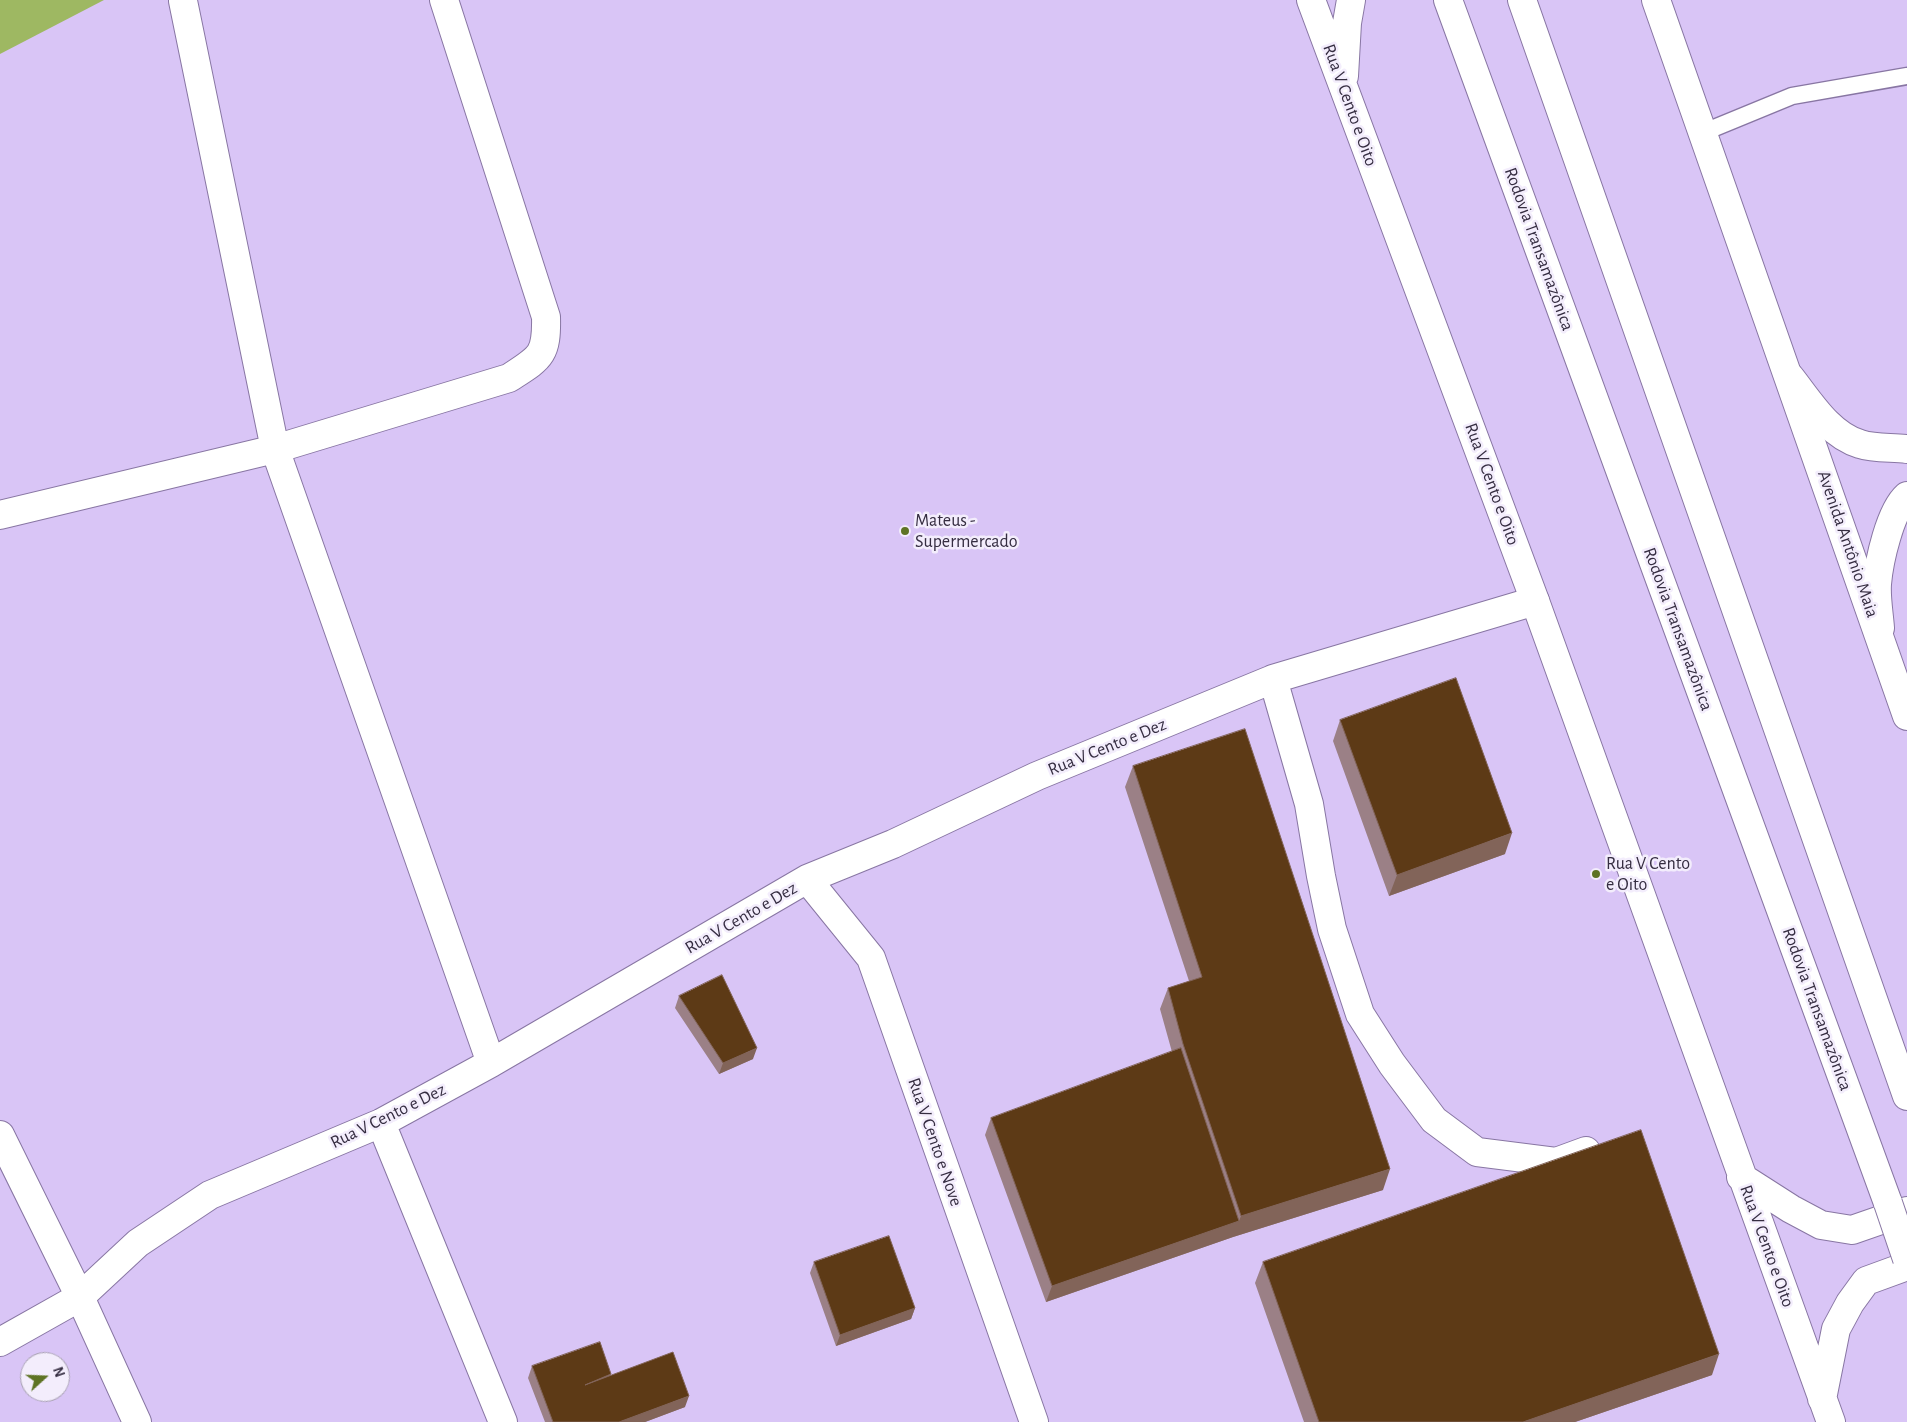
<!DOCTYPE html>
<html>
<head>
<meta charset="utf-8">
<style>
	body { margin:0 }
	#map { position:relative; width:1907px; height:1422px; overflow:hidden; background:#d9c5f6; font-family:"Alegreya Sans",sans-serif }
	canvas { display:block }
	.north { position:absolute; left:20px; top:1352px; width:50px; height:50px; box-sizing:border-box; background:#f3edfc; border:1px solid #a7a0b1; border-radius:50%; rotate:70deg; font-size:14px; font-weight:700; line-height:20px; text-align:center; color:#352d41 }
	.north::after { content:''; display:block; margin:auto; width:18px; height:22px; background:#5e7324; clip-path:polygon(50% 0,100% 100%,50% 72%,0 100%) }
</style>
</head>
<body>
<div id="map">
<canvas width="1907" height="1422"></canvas>
<div class="north">N</div>
</div>
<script>
const c = document.querySelector('canvas').getContext('2d');
c.lineJoin = 'round';
function fill(path, color) {
  c.fillStyle = color;
  c.fill(path, 'evenodd');
}
function trace(path, color, width, dash) {
  c.strokeStyle = color;
  c.lineWidth = width;
  c.lineCap = dash ? 'butt' : 'round';
  c.setLineDash(dash || []);
  c.stroke(path);
}
function drawText(font, color, halo, rows, align = 'center') {
  c.font = font + ' "Alegreya Sans",sans-serif';
  c.lineWidth = 5;
  c.setLineDash([]);
  c.textBaseline = 'middle';
  c.strokeStyle = halo;
  c.fillStyle = color;
  for (const [text, x, y, turn = 0] of rows) {
    c.save();
    c.translate(x, y);
    c.rotate((+turn || 0) * Math.PI / 180);
    c.textAlign = isNaN(turn) ? turn : align;
    if (halo) c.strokeText(text, 0, 0);
    c.fillText(text, 0, 0);
    c.restore();
  }
}
const green = new Path2D(`
	M0,0h104l-104,54z`);
const lane = new Path2D(`
	M1702,133l90,-37 115,-20`);
const street = new Path2D(`
	M183,1l92,448 216,614
	M1790,377c19,24 39,58 70,67 15,5 32,3 47,5
	M0,515l275,-66 234,-71c31,-20 38,-22 37,-61l-102,-317
	M1880,628c-1,-14 -4,-30 -3,-44 2,-23 13,-73 30,-88
	M1273,679l36,125 12,72 11,53 28,85 32,50 42,56 43,32 79,10 30,-11
	M807,879l64,79 163,464
	M381,1123l122,299
	M0,1135l80,162 57,125
	M0,1342l80,-45 58,-54 72,-48 171,-72 110,-60 316,-184 86,-35 144,-68 236,-97 262,-78`);
const secondary = new Path2D(`
	M1311,0l224,601 296,821
	M1656,0l251,716
	M1344,76l3,-53 4,-23
	M1741,1177l50,32 30,16 31,5 55,-19
	M1822,1399l14,-70 14,-26 16,-22 41,-15`);
const highway = new Path2D(`
	M1448,0l440,1203
	M1522,0l385,1096`);
const highwayBridge = new Path2D(`
	M1888,1203l19,56`);
const wall = new Path2D(`
	M1340,720l165,134 -116,42 -56,-155z
	M1133,766l250,424 -150,47 -187,65 -61,-167 6,-17 181,-66 -12,-43 8,-21 21,-7 -64,-194z
	M679,996l74,63 -34,15 -44,-66z
	M814,1262l101,46 -4,11 -75,27 -26,-73z
	M1263,1262l449,113 -137,47h-271l-49,-139z
	M532,1366l79,8 -1,2 75,31 -40,15h-100l-17,-44z`);
const shadedWall = new Path2D(`
	M1512,833l-7,21 -116,42 8,-21z
	M757,1048l-4,11 -34,15 4,-11z
	M1390,1169l-7,21 -150,47 -187,65 6,-16 187,-65 2,-5z
	M915,1308l-4,11 -75,27 4,-11z
	M1719,1354l-7,21 -137,47h-52z
	M689,1396l-4,11 -40,15h-26z`);
const building = new Path2D(`
	M1456,678l56,155 -115,42 -57,-155z
	M1245,729l145,440 -149,47 -58,-172 -15,-56 34,-11 -69,-211z
	M722,975l35,73 -34,15 -44,-67z
	M1181,1048l58,173 -187,65 -61,-168z
	M1641,1130l78,224 -196,68h-204l-56,-160z
	M889,1236l26,72 -75,27 -26,-73z
	M600,1342l11,32 -26,11 88,-33 16,44 -70,26h-66l-21,-56z`);
const markers = [
	[905,531,5,"#5e7324"],
	[1596,874,5,"#5e7324"]
];
const streetNames = [
	["Rua V Cento e Oito",1350,105,70],
	["Rodovia Transamazônica",1539,249,70],
	["Rua V Cento e Oito",1492,484,70],
	["Avenida Antônio Maia",1848,544,71],
	["Rodovia Transamazônica",1678,629,70],
	["Rua V Cento e Dez",1107,747,-22],
	["Rua V Cento e Dez",741,918,-30],
	["Rodovia Transamazônica",1817,1009,70],
	["Rua V Cento e Dez",388,1116,-26],
	["Rua V Cento e Nove",935,1142,71],
	["Rua V Cento e Oito",1767,1246,70]
];
const poiNames = [
	["Mateus -",915,521],
	["Supermercado",915,542],
	["Rua V Cento",1606,864],
	["e Oito",1606,885]
];
fill(green, '#9eb862');
trace(lane, '#8876a3', 19);
trace(street, '#8876a3', 30);
trace(secondary, '#8876a3', 30);
trace(highway, '#8876a3', 30);
trace(lane, '#fff', 16);
trace(street, '#fff', 28);
trace(secondary, '#fff', 28);
trace(highway, '#fff', 28);
trace(highwayBridge, '#8876a3', 30, []);
trace(highwayBridge, '#fff', 28);
fill(wall, '#9b8086');
fill(shadedWall, '#826459');
fill(building, '#5d3a16');
trace(building, '#826459', 1);
for (const [x, y, r, color] of markers) {
  const dot = new Path2D();
  dot.arc(x, y, r, 0, 2 * Math.PI);
  c.fillStyle = color;
  c.fill(dot);
  trace(dot, '#f3edfc', 2);
}
drawText('18px', '#352d41', '#f3edfc', streetNames);
drawText('18px', '#352d41', '#f3edfc', poiNames, 'left');
</script>
</body>
</html>
